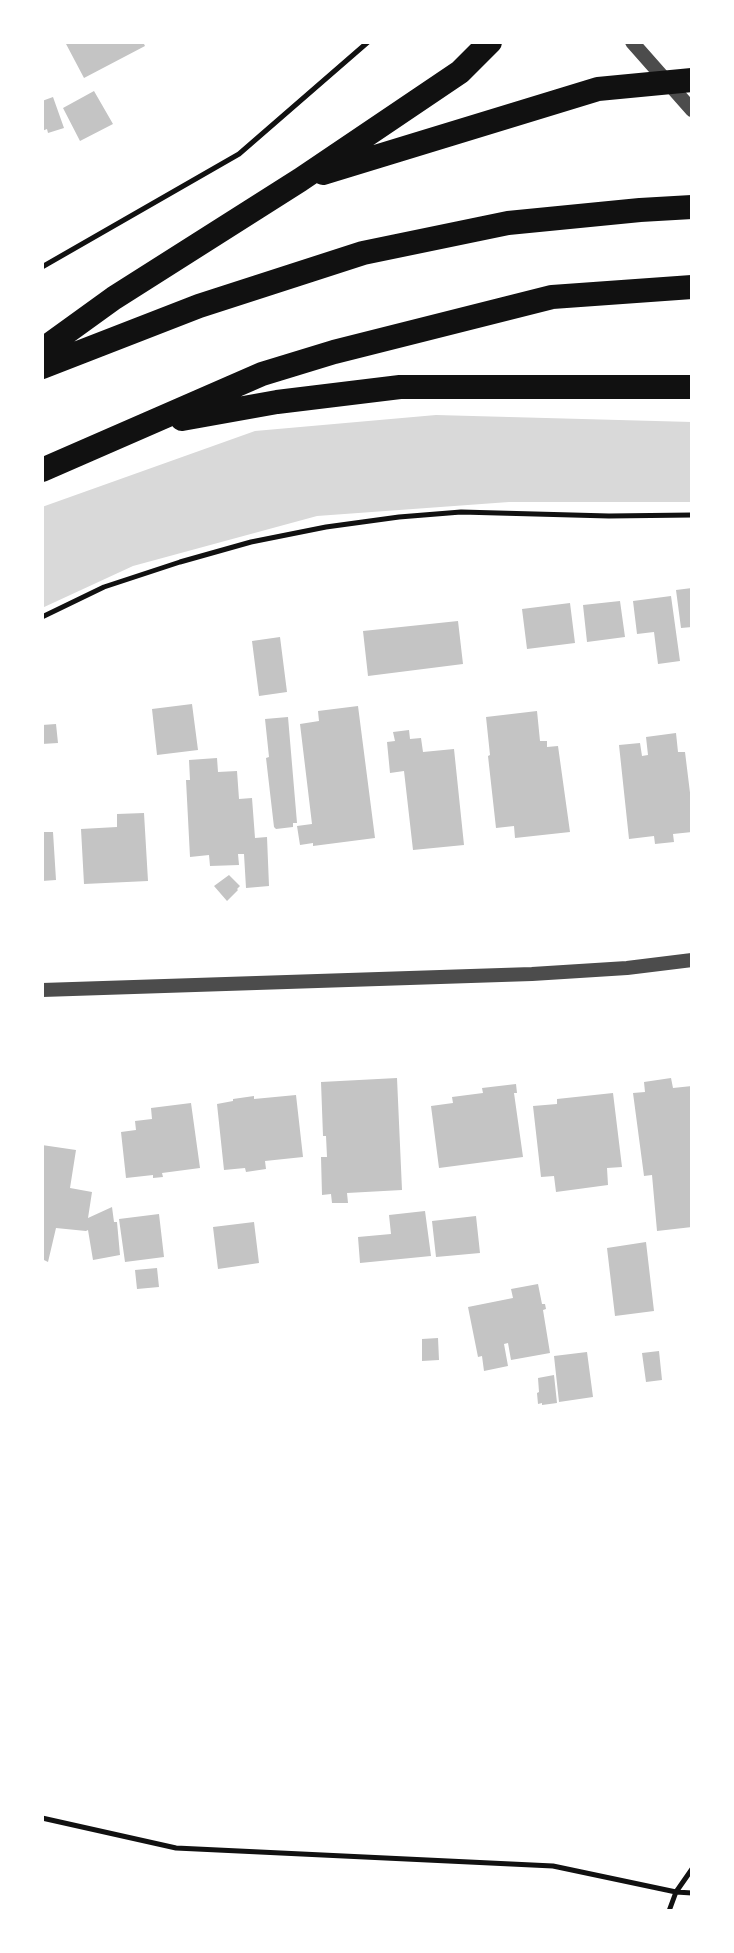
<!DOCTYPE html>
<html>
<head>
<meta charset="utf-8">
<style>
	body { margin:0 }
	#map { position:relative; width:734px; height:1953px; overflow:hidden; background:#fff; font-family:Manrope,sans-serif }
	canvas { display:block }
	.frame { position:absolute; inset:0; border:44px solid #fff; pointer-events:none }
</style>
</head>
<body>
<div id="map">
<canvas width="734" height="1953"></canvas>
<div class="frame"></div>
</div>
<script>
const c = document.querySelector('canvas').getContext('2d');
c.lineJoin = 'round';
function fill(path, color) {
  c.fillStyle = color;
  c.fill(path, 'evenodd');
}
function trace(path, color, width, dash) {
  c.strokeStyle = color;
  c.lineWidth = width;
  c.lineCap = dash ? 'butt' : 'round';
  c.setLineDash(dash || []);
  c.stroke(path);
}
const water = new Path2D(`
	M436,415l256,7v80h-183l-192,14 -184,50 -91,42v-101l213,-76z`);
const building = new Path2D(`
	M65,42h78l2,4 -61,32z
	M94,91l19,33 -33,17 -17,-33z
	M53,97l11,31 -16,5 -1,-4 -5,2v-30z
	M692,588v39l-11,1 -5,-38z
	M671,596l9,65 -22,3 -4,-32 -17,2 -4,-33z
	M620,601l5,36 -38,5 -4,-37z
	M570,603l5,40 -48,6 -5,-40z
	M458,621l5,43 -95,12 -5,-45z
	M280,637l7,55 -28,4 -7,-55z
	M192,704l6,46 -41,5 -5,-46z
	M358,706l17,132 -62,8v-3l-13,2 -3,-19 15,-2 -12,-100 19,-3 -1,-10z
	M537,711l3,30h7v6l11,-1 12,86 -55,6 -1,-12 -18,2 -8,-72 2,-1 -4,-38z
	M288,717l9,106h-4v4l-17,2 -2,-2 -8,-69 3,-1 -4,-38z
	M56,724l2,19 -16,1v-19z
	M409,730l1,9 11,-1 2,14 31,-3 10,96 -51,5 -9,-79 -14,2 -3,-31 8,-1 -2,-9z
	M676,733l2,19h7l7,57v23l-19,2 1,8 -19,2 -1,-8 -25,3 -10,-94 21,-2 2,13 6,-1 -2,-18z
	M217,758l1,14 19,-1 2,28 13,-1 3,40 12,-1 2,49 -23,2 -2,-34h-6l1,11 -29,1 -1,-11 -19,2 -4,-77h4l-1,-20z
	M144,813l4,68 -64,3 -3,-55 36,-2v-13z
	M42,832h11l3,48 -14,1z
	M229,875l11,11 -3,3 1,1 -11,11 -13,-15z
	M397,1078l5,112 -55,3 1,10h-16l-1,-9 -9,1 -1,-38h6l-1,-21h-3l-2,-54z
	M671,1078l2,10 19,-2v45l-2,1 2,18v77l-35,4 -5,-56 -8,1 -11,-83 12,-1 -1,-10z
	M516,1084l1,9h-3l9,64 -84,11 -8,-62 22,-3 -1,-6 31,-4 -1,-5z
	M613,1093l9,74 -15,1 1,17 -52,7 -2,-16 -13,1 -8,-71 24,-2v-5z
	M296,1095l7,62 -38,4 1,8 -20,3 -1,-4 -21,2 -7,-66 16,-3v-2l21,-3v3z
	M191,1103l9,65 -38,5 1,4 -10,1v-3l-27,3 -5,-46 15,-2 -1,-9 17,-2 -1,-11z
	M42,1145l34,5 -6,38 22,4 -4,26 24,-11 2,15h3l3,33 -27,5 -5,-30 -2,1 -30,-3 -8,34 -6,-3z
	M425,1211l6,45 -71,7 -2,-26 33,-3 -2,-19z
	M159,1214l5,43 -39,5 -6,-43z
	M476,1216l4,37 -44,4 -4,-36z
	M254,1222l5,41 -41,6 -5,-42z
	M646,1242l8,69 -39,5 -8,-68z
	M157,1268l2,19 -22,2 -2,-19z
	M538,1284l4,20h3l1,5 -3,1 7,43 -39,7 -3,-17 -4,1 4,22 -24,5 -2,-15 -4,1 -10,-50 45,-9 -2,-9z
	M438,1338l1,22 -17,1v-22z
	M659,1351l3,29 -16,2 -4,-29z
	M587,1352l6,45 -34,5 -5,-46z
	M554,1375l3,28 -15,2v-2l-4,1 -1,-11 2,-1 -1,-14z`);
const path = new Path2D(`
	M42,267l197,-113 129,-112
	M42,617l62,-30 76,-25 71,-20 75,-15 73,-10 62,-5 148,4 83,-1
	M42,1818l134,30 377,18 123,26 16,1
	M669,1911l7,-19 16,-23`);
const tertiary = new Path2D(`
	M632,42l60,68
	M42,990l490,-16 95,-6 65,-8`);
const motorway = new Path2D(`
	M323,173l275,-84 94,-9
	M42,350l72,-52 186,-118 160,-108 30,-30
	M42,367l157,-61 164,-53 145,-30 132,-13 52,-3
	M182,419l95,-17 123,-15h292
	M42,470l220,-96 72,-22 218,-55 140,-10`);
fill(water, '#d9d9d9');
fill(building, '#c4c4c4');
trace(path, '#111', 5);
trace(tertiary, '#4c4c4c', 14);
trace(motorway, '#111', 24);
</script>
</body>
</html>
